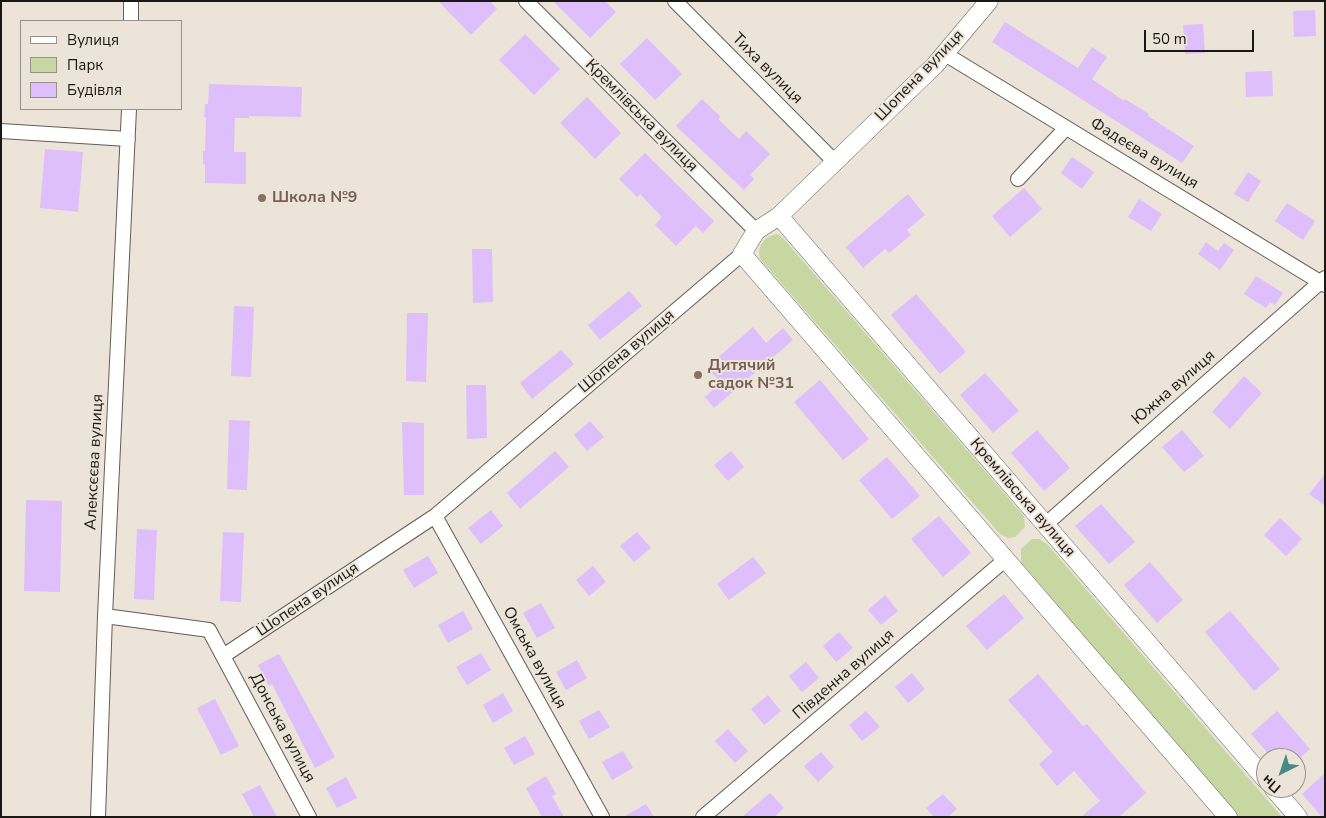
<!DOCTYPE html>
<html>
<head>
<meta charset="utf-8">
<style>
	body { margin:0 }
	#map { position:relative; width:1326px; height:818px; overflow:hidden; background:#ece4d9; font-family:"Nunito Sans",sans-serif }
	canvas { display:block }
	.frame { position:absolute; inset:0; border:2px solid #1b1814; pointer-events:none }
	.legend { position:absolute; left:20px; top:20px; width:162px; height:90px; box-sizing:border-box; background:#ece4d9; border:1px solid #98928a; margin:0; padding:6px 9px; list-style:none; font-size:15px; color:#1b1814 }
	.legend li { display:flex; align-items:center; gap:10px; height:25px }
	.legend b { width:25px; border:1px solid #98928a }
	.north { position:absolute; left:1256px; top:748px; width:50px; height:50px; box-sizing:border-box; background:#ece4d9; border:1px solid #98928a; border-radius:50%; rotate:221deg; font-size:14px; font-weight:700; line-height:20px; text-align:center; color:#1b1814 }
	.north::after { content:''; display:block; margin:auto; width:18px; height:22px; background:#468c84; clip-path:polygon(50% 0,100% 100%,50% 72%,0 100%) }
	.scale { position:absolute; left:1144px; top:30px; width:110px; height:22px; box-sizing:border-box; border:2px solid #1b1814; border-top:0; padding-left:6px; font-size:15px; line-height:18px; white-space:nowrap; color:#1b1814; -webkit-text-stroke:4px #ece4d9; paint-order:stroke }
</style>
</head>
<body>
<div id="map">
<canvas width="1326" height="818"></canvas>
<div class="frame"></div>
<ul class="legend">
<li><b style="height:6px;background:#fff"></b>Вулиця</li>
<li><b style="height:14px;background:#c6d7a1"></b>Парк</li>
<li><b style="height:14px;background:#debefb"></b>Будівля</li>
</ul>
<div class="north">Пн</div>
<div class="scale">50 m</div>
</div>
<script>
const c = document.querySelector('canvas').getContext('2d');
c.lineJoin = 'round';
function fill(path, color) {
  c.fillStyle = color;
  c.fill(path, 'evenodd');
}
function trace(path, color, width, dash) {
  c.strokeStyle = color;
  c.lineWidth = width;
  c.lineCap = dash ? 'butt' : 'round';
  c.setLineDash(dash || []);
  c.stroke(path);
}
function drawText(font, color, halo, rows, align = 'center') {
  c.font = font + ' "Nunito Sans",sans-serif';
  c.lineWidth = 4;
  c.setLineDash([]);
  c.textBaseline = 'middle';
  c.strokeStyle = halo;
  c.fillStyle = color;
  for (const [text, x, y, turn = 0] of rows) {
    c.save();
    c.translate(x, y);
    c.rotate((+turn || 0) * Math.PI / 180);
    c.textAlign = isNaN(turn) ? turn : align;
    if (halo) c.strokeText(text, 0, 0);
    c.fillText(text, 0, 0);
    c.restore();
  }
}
const green = new Path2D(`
	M777,234l6,4 241,278 1,11 -10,10 -7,1 -8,-4 -239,-274c-6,-12 3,-24 16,-26z
	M1032,539h7l8,5 235,273h-44l-217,-255v-13z`);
const building = new Path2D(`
	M438,1h52l7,8 -26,26z
	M553,1h52l11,11 -26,26z
	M1315,10l1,26 -22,1 -1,-26z
	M1005,22l73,46 14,-21 15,10 -15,22 32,22 1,-2 24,15 -1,2 46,30 -12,17 -190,-121z
	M1203,24l2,29 -20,1 -2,-29z
	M525,34l35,35 -26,26 -35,-35z
	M647,38l35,36 -27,26 -35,-36z
	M1272,71l1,25 -27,1 -1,-25z
	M209,84l93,3 -1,30 -52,-1v2h-14l-1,34h12v32l-41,-1v-18l-2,-1v-13h2l1,-34h-2l1,-13h3z
	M587,97l34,36 -26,26 -35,-36z
	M702,99l18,17 -1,4 20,19 7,-8 24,23 -20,21 4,4 -10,11 -68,-64z
	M45,149l38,3 -5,60 -38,-4z
	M645,153l69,68 -11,12 -7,-7 -20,20 -21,-21 7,-8 -22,-23 -3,3 -18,-18z
	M1072,157l22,15 -12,17 -21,-16z
	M1248,172l13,9 -13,21 -14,-8z
	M1024,188l18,21 -32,28 -18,-21z
	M908,194l17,21 -18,15 4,5 -22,18 -4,-4 -22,19 -17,-21z
	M1139,199l23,15 -11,17 -23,-14z
	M1287,203l28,18 -12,19 -28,-19z
	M1206,242l12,9 6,-8 10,7 -14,20 -22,-16z
	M472,249h20l1,53 -20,1z
	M1256,276l27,17 -8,12 -5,-3 -4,6 -22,-14z
	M629,291l13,15 -42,34 -12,-15z
	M916,294l50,58 -26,22 -49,-59z
	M234,306l20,1 -3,70 -20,-1z
	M407,313h21l-2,69 -20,-1z
	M753,327l13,16 17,-15 10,12 -79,68 -9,-11 16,-14 -14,-16z
	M561,350l13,14 -42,35 -12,-16z
	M985,373l34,38 -26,22 -33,-38z
	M1244,376l18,17 -32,36 -18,-17z
	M820,380l49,59 -26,21 -49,-58z
	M466,385h20l1,53 -20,1z
	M229,420l21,1 -3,69 -20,-1z
	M590,421l14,16 -17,14 -13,-16z
	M402,422l22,1v72h-20z
	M1037,430l33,38 -26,23 -33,-38z
	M1182,430l22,26 -20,16 -22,-25z
	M555,451l14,16 -49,42 -13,-16z
	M731,451l13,16 -16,14 -14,-16z
	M887,457l33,39 -28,23 -33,-39z
	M1325,474v32l-16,-12z
	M26,500l36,1 -2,91 -36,-1z
	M1101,504l34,38 -26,22 -34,-38z
	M491,510l12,16 -22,18 -13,-16z
	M939,516l32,37 -28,24 -32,-38z
	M1280,518l22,21 -16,17 -22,-21z
	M137,529l20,1 -3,70 -20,-1z
	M223,532l21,1 -3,69 -21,-1z
	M637,532l14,16 -17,14 -14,-16z
	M428,556l10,17 -24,15 -11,-18z
	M753,557l13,16 -37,27 -12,-16z
	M1150,562l33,38 -26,23 -33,-38z
	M593,566l13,16 -17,14 -13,-16z
	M1004,594l20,24 -37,32 -21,-24z
	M885,595l13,16 -17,14 -13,-15z
	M541,603l14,25 -18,10 -14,-25z
	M463,611l10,18 -25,14 -10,-18z
	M1230,611l50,58 -26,22 -49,-59z
	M839,632l14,16 -17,14 -13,-16z
	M481,653l10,17 -24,15 -11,-18z
	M279,654l56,103 -20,11 -43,-84 -3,2 -11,-21z
	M577,660l10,18 -21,12 -10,-18z
	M806,662l13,16 -17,14 -13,-16z
	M912,673l13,16 -17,14 -13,-16z
	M1038,674l45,52 4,-2 59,69 -27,24h-38l19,-16 -26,-30 -17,15 -18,-22 14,-12 -45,-52z
	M503,693l10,18 -20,12 -10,-18z
	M768,695l13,16 -17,14 -13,-16z
	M215,699l24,47 -18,9 -24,-47z
	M599,710l11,17 -21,12 -10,-18z
	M866,711l14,16 -18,14 -13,-16z
	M1277,711l33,38 -10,9h-28l-21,-24z
	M728,729l20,22 -13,12 -20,-22z
	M525,736l10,18 -21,11 -10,-17z
	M623,751l10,17 -21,12 -10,-18z
	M821,752l13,15 -16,15 -14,-16z
	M1325,773v44h-3l-20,-23z
	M546,776l10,18 -4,2 12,21h-22l-16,-29z
	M346,777l11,21 -20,10 -11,-20z
	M260,785l17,32h-23l-12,-23z
	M770,793l14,15 -10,9h-32z
	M943,794l14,15 -9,8h-14l-8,-9z
	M646,804l8,13h-31z`);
const minor = new Path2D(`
	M526,1l230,230
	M675,1l160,161
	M131,21v-20
	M945,54l380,231
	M1,131l127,8
	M1018,179l48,-51
	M435,516l167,301
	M1045,525l280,-247
	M105,616l104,14 100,187
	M223,656l212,-140 307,-262
	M98,817l7,-201 24,-507
	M703,817l303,-258`);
const tertiary = new Path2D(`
	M989,1l-54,64 -156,151 -23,15 -14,23 486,563
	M779,216l487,564
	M1273,788l25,29`);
const markers = [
	[262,198,5,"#8d6e63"],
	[698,375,5,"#8d6e63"]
];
const streetNames = [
	["Тиха вулиця",767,69,45],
	["Шопена вулиця",920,76,-46],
	["Кремлівська вулиця",641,116,45],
	["Фадеєва вулиця",1144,154,31],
	["Шопена вулиця",627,352,-40],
	["Южна вулиця",1174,388,-41],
	["Алексєєва вулиця",95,462,-87],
	["Кремлівська вулиця",1022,498,49],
	["Шопена вулиця",308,600,-34],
	["Омська вулиця",534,658,61],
	["Південна вулиця",844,675,-41],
	["Донська вулиця",282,728,62]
];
const educationNames = [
	["Школа №9",272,198],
	["Дитячий",708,366],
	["садок №31",708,384]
];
fill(green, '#c6d7a1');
fill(building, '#debefb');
trace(minor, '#645d54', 16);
trace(tertiary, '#645d54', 19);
trace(minor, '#fff', 14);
trace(tertiary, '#fff', 18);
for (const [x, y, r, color] of markers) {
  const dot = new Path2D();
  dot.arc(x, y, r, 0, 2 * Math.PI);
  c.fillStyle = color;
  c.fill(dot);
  trace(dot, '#ece4d9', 2);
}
drawText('16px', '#1b1814', '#ece4d9', streetNames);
drawText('bold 16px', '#785e54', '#ece4d9', educationNames, 'left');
</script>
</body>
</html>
